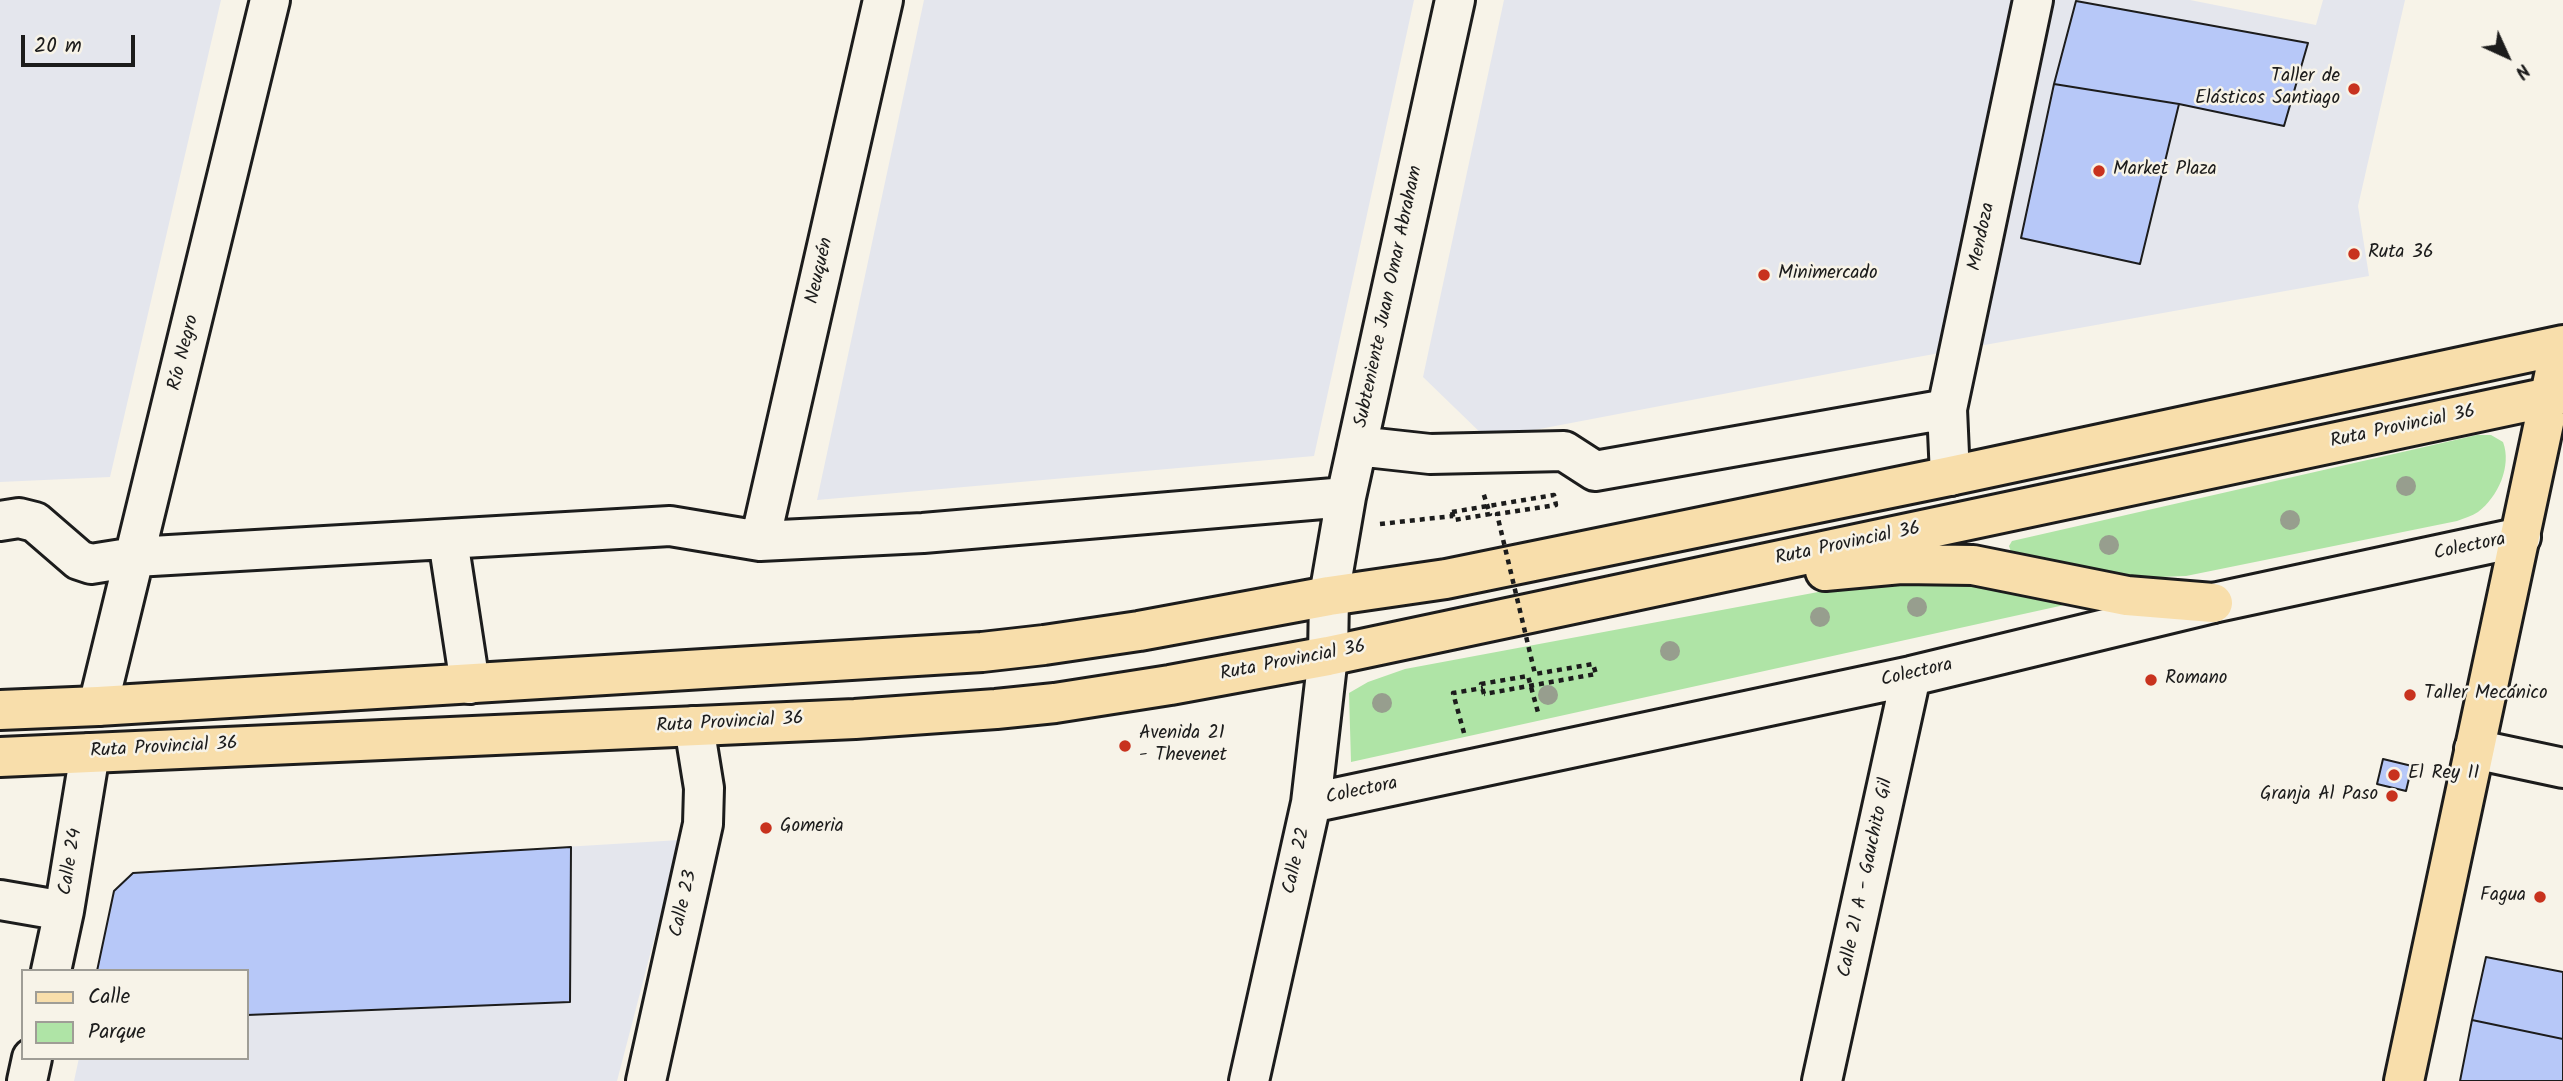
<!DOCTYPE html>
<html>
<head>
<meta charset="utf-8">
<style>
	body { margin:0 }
	#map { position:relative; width:2563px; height:1081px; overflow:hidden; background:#f7f3e8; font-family:Kalam,sans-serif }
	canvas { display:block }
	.legend { position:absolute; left:21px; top:969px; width:228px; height:91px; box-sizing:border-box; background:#f7f3e8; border:2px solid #9f9d96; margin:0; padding:9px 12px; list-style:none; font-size:21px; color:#1c1c1c }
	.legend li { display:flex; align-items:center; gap:14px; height:35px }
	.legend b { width:35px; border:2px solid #9f9d96 }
	.north { position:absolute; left:2472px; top:21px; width:70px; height:70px; -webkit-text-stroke:5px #f7f3e8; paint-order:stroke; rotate:135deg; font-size:19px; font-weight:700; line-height:28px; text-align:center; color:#1c1c1c }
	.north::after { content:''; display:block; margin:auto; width:24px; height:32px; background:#1c1c1c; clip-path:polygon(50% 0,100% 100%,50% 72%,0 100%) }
	.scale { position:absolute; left:21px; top:35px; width:114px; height:32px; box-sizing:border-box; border:4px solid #1c1c1c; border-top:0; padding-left:9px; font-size:21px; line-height:24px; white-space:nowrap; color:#1c1c1c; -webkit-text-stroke:5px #f7f3e8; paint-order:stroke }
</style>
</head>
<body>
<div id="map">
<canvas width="2563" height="1081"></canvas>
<ul class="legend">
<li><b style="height:9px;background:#f8deab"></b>Calle</li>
<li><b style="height:19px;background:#afe4a6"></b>Parque</li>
</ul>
<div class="north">N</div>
<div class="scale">20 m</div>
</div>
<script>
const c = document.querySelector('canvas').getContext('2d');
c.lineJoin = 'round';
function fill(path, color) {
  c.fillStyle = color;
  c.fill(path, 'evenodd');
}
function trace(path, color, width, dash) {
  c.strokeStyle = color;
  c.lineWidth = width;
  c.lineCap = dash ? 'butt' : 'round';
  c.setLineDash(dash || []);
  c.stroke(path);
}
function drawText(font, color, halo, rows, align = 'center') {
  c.font = font + ' Kalam,sans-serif';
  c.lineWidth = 5;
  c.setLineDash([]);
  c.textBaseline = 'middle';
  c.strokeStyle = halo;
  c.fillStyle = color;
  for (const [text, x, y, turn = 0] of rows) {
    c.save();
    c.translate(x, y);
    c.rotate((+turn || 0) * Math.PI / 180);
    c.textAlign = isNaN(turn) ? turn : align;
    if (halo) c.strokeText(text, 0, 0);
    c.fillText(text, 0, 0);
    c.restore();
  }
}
const built = new Path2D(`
	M0,0h221l-111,477 -110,5z
	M924,0h490l-100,456 -497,44z
	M1504,0h686l126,25 7,-25h82l-47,206 11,70 -457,82 -425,81 -64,-62z
	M680,840l-63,241h-543l5,-23h168v-87l-133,-80 19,-18z`);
const green = new Path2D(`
	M2477,435h14l12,7c9,24 -5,55 -25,70 -6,4 -14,6 -21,9l-271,55 -54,2 -108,-19 -13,-7 -2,-6 3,-5z
	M1926,580l87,4 74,16 -736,162 -2,-69 19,-11 37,-13 424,-79z`);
const building = new Path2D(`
	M2076,1l232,42 -24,83 -105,-22 -125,-20z
	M2054,84l125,20 -39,160 -119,-26z
	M2383,759l29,7 -6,25 -29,-7z
	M571,847l-1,155 -323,13v-44h-150l17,-80 19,-18z
	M2486,957l77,15v67l-91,-19z
	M2472,1020l91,19v42h-103z`);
const path = new Path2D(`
	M1452,512l2,8 36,-6 -7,-22
	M1380,524l73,-8
	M1484,694l-3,-10 47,-8 11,40
	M1464,733l-11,-40 30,-5`);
const minor = new Path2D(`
	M1357,446l73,8 134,-3 31,20 352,-62
	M1950,476l-3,-67 86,-409
	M0,521l19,-3 16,4 44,38 12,4 44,-7 535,-31 90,15 163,-8 423,-36
	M448,540l22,144
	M760,541l123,-541
	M98,706l172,-706
	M2474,749l89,19
	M1311,803l600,-127 302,-73 308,-66
	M0,900l64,11
	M51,971l13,-60 26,-158
	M27,1081l5,-23
	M646,1081l57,-257 1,-36 -10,-62
	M1249,1081l62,-278 17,-147 1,-60 17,-99 109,-497
	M1822,1081l89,-405`);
const major = new Path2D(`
	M1825,571l76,-7 72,1 154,31 86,7
	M0,710l98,-4 884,-54 62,-7 95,-14 190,-35 117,-17 504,-103 613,-131
	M0,757l855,-38 141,-10 59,-6 115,-18 158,-29 1235,-262
	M2404,1081l150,-705`);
const pathBridge = new Path2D(`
	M1452,512l102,-17 2,10 -59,9 38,160 58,-10 3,10 -112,20`);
const trees = [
	[2406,486],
	[2290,520],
	[2109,545],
	[1917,607],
	[1820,617],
	[1670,651],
	[1548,695],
	[1382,703]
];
const markers = [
	[2354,89,7,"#c8321e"],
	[2099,171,7,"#c8321e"],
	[2354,254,7,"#c8321e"],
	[1764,275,7,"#c8321e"],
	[2151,680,7,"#c8321e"],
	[2410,695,7,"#c8321e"],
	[1125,746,7,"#c8321e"],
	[2394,775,7,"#c8321e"],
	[2392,796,7,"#c8321e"],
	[766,828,7,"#c8321e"],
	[2540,897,7,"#c8321e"]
];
const poiNames = [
	["Taller de",2340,78,"right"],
	["Elásticos Santiago",2340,100,"right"],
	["Market Plaza",2113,171],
	["Ruta 36",2368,254],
	["Minimercado",1778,275],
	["Romano",2165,680],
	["Taller Mecánico",2424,695],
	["Avenida 21",1139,735],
	["- Thevenet",1139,757],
	["El Rey II",2408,775],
	["Granja Al Paso",2378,796,"right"],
	["Gomeria",780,828],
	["Fagua",2526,897,"right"]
];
const streetNames = [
	["Mendoza",1983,237,-78],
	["Neuquén",821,271,-77],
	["Subteniente Juan Omar Abraham",1390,297,-78],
	["Río Negro",185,353,-76],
	["Ruta Provincial 36",2403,428,-12],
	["Ruta Provincial 36",1848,545,-12],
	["Colectora",2470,548,-12],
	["Ruta Provincial 36",1293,662,-11],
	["Colectora",1917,674,-13],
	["Ruta Provincial 36",730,724,-3],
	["Ruta Provincial 36",164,749,-3],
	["Colectora",1362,792,-12],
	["Calle 22",1298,861,-77],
	["Calle 24",72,862,-81],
	["Calle 21 A - Gauchito Gil",1867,878,-78],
	["Calle 23",685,904,-77]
];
fill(built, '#e4e6ed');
fill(green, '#afe4a6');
fill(building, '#b7c8f8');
trace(building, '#1c1c1c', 2);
trace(minor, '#1c1c1c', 44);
trace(major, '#1c1c1c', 44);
trace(path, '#1c1c1c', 4.5, [5, 5]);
trace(minor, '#f7f3e8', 38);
trace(major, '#f8deab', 38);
trace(pathBridge, '#1c1c1c', 4.5, [5, 5]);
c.fillStyle = '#979e8e';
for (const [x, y] of trees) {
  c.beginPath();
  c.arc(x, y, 10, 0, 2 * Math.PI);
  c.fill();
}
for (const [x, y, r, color] of markers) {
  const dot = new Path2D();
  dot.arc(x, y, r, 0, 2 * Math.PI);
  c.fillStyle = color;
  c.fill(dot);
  trace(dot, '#f7f3e8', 2.5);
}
drawText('19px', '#1c1c1c', '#f7f3e8', poiNames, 'left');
drawText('19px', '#1c1c1c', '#f7f3e8', streetNames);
</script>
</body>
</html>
